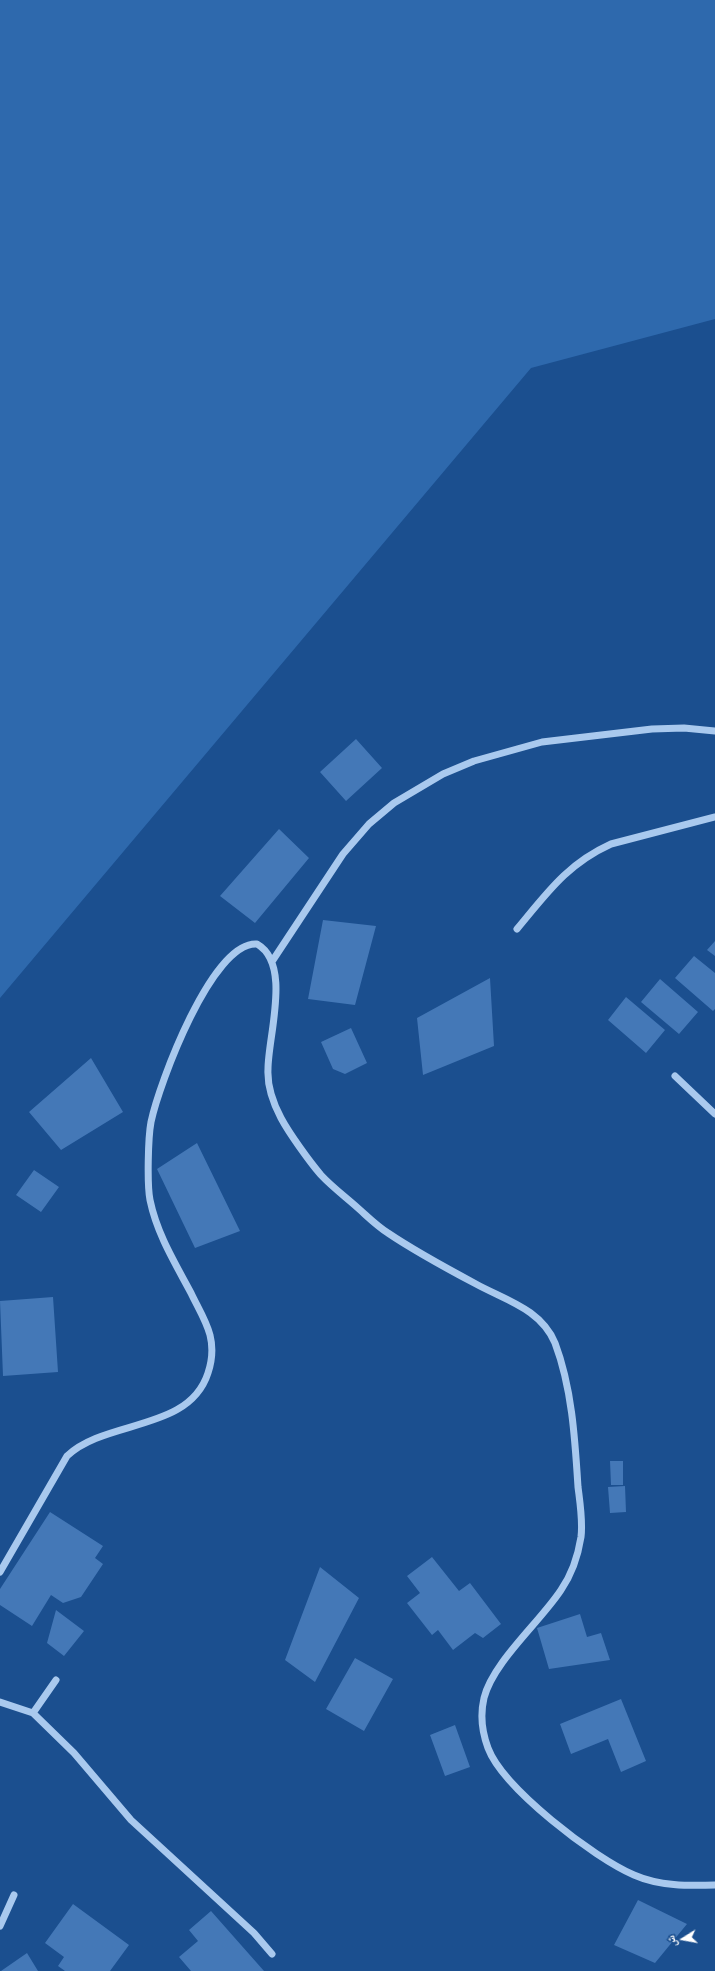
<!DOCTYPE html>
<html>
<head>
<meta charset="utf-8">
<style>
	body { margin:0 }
	#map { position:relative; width:715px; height:1971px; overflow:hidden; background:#1b4f8f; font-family:"Golos Text","Noto Naskh Arabic",sans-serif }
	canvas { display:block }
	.north { position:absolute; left:663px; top:1919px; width:40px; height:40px; -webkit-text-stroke:3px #1b4f8f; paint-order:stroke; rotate:259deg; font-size:11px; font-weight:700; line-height:16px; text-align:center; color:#fff }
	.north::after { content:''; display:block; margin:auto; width:14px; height:18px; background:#fff; clip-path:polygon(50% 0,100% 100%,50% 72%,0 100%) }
</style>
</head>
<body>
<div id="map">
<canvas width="715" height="1971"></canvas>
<div class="north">ش</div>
</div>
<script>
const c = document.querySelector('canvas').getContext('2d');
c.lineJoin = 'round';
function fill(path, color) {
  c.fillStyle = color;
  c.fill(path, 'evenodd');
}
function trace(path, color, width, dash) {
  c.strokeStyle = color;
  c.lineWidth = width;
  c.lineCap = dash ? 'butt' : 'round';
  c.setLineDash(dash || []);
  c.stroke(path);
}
const green = new Path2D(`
	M0,0h715v319l-184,49 -531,630z`);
const building = new Path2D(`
	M356,739l26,29 -36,33 -26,-29z
	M279,829l30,29 -54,65 -35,-27z
	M323,920l53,6 -21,79 -47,-6z
	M715,941v15l-8,-6z
	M694,956l21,17v36l-2,2 -38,-33z
	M490,978l4,68 -71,29 -6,-57z
	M660,979l38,33 -19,22 -38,-32z
	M626,997l39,33 -19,23 -38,-33z
	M351,1028l16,35 -22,11 -12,-5 -12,-27z
	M91,1058l32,54 -62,38 -32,-38z
	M197,1143l43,88 -45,17 -38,-79z
	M34,1170l25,17 -18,25 -25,-17z
	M53,1297l5,75 -55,4 -3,-75z
	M610,1461h13v24h-12z
	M625,1486l1,26 -16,1 -2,-26z
	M50,1512l53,34 -8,12 8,6 -22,33 -18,6 -12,-8 -19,31 -32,-21v-16z
	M432,1557l27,34 11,-8 31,41 -18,14 -8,-5 -22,17 -15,-20 -6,5 -25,-32 13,-10 -13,-17z
	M320,1567l39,31 -44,84 -30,-22z
	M56,1610l28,21 -20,25 -17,-13z
	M580,1614l7,23 14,-4 9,27 -61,9 -12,-41z
	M355,1658l38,21 -29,52 -38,-22z
	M621,1699l25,62 -25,11 -13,-33 -37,15 -11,-30z
	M455,1725l15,42 -25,9 -15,-41z
	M638,1900l49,24 -32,39 -41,-18z
	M73,1904l56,41 -19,26h-45l-7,-5 6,-9 -19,-14z
	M211,1911l53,60h-73l-12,-14 19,-16 -9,-11z
	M27,1953l11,18h-37z`);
const minor = new Path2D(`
	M517,929c30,-36 50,-65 94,-85l104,-27
	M273,960l70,-106 26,-30 25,-21 49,-29 31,-13 68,-19 110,-13 32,-1 31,3
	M675,1076l40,38
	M0,1572l67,-116c39,-37 122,-24 141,-83 4,-12 5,-26 2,-38 -4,-15 -13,-29 -19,-42 -16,-30 -34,-59 -41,-93 -3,-15 -2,-62 1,-78 8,-38 61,-181 106,-178 35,20 11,92 11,125 -1,18 5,34 13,49 8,15 28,43 40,57 11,12 26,23 38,34 9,8 18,17 29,24 28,19 58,35 88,51 29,16 65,25 79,59 17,45 20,96 23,144 2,16 5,34 3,50 -3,19 -9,37 -20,53 -21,32 -68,72 -77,108 -4,17 -2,34 4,50 15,40 106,110 146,127 25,11 54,11 81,10
	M0,1702l33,11 41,40 57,67 123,113 18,21
	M33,1713l23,-33
	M0,1926l14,-31`);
fill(green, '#2e69ad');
fill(building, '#4478b7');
trace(minor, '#a9c9ee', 7);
</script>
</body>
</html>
